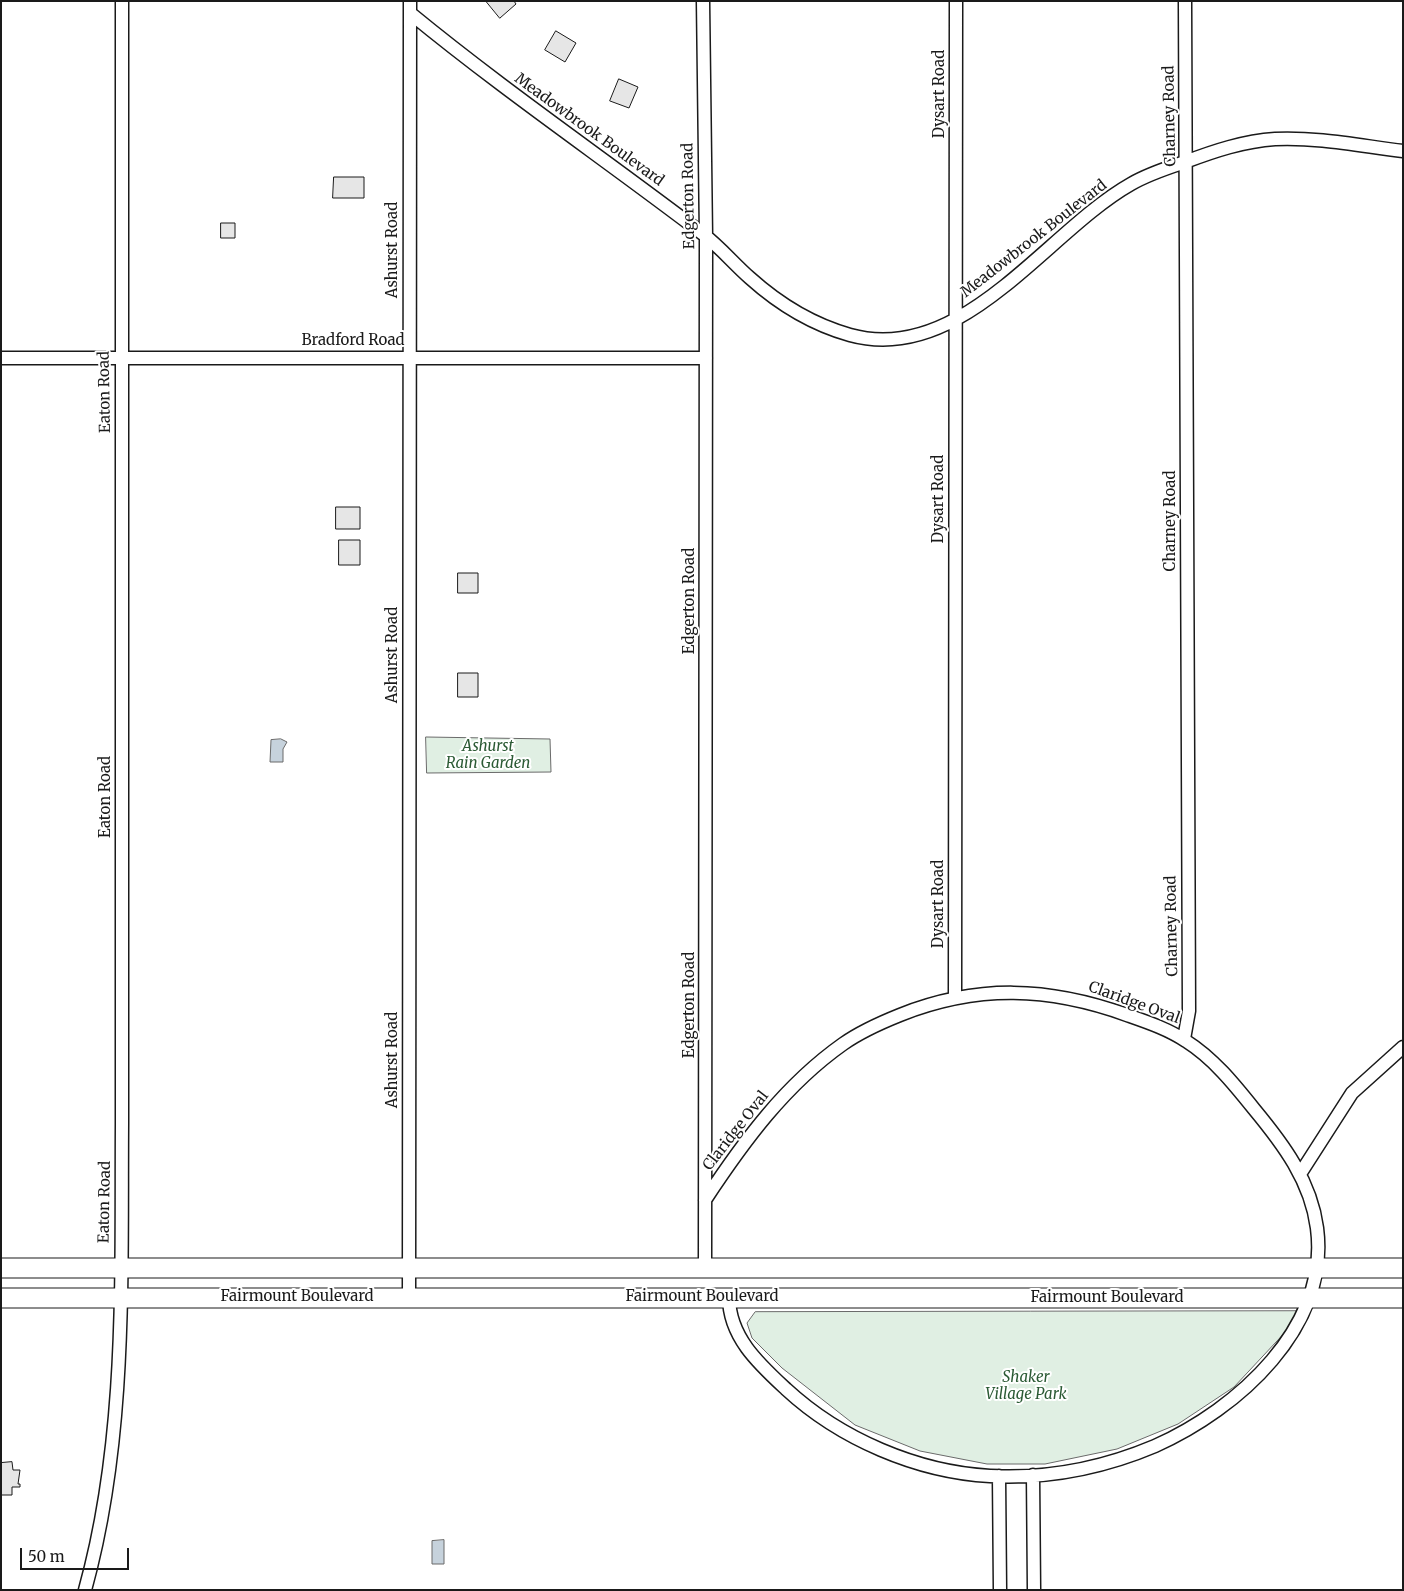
<!DOCTYPE html>
<html>
<head>
<meta charset="utf-8">
<style>
	body { margin:0 }
	#map { position:relative; width:1404px; height:1591px; overflow:hidden; background:#fff; font-family:Merriweather,serif }
	canvas { display:block }
	.frame { position:absolute; inset:0; border:2px solid #1a1a1a; pointer-events:none }
	.scale { position:absolute; left:20px; top:1548px; width:109px; height:22px; box-sizing:border-box; border:2px solid #1a1a1a; border-top:0; padding-left:6px; font-size:15px; line-height:18px; white-space:nowrap; color:#1a1a1a; -webkit-text-stroke:4px #fff; paint-order:stroke }
</style>
</head>
<body>
<div id="map">
<canvas width="1404" height="1591"></canvas>
<div class="frame"></div>
<div class="scale">50 m</div>
</div>
<script>
const c = document.querySelector('canvas').getContext('2d');
c.lineJoin = 'round';
function fill(path, color) {
  c.fillStyle = color;
  c.fill(path, 'evenodd');
}
function trace(path, color, width, dash) {
  c.strokeStyle = color;
  c.lineWidth = width;
  c.lineCap = dash ? 'butt' : 'round';
  c.setLineDash(dash || []);
  c.stroke(path);
}
function drawText(font, color, halo, rows, align = 'center') {
  c.font = font + ' Merriweather,serif';
  c.lineWidth = 4;
  c.setLineDash([]);
  c.textBaseline = 'middle';
  c.strokeStyle = halo;
  c.fillStyle = color;
  for (const [text, x, y, turn = 0] of rows) {
    c.save();
    c.translate(x, y);
    c.rotate((+turn || 0) * Math.PI / 180);
    c.textAlign = isNaN(turn) ? turn : align;
    if (halo) c.strokeText(text, 0, 0);
    c.fillText(text, 0, 0);
    c.restore();
  }
}
const green = new Path2D(`
	M426,737l124,2 1,33 -124,1z
	M1305,1311l-71,76 -56,37 -61,25 -72,15h-58l-67,-13 -65,-26 -73,-57 -30,-30 -5,-15 8,-11z`);
const water = new Path2D(`
	M281,739l6,3 -4,7v13h-13l1,-22z
	M444,1540v24h-12v-23z`);
const building = new Path2D(`
	M486,1h28l2,3 -16,14z
	M556,31l20,12 -11,19 -20,-12z
	M619,79l19,8 -9,21 -19,-7z
	M334,177h30v21h-31z
	M221,223h14v15h-14z
	M336,507h24v22h-24z
	M339,540h21v25h-21z
	M458,573h20v20h-20z
	M458,673h20v24h-20z
	M12,1462l1,8h7l-2,14h2v3h-8v8h-11v-32z`);
const minor = new Path2D(`
	M703,1l3,236 -1,1031
	M410,13c95,78 196,147 293,221 17,13 31,30 47,44 30,27 61,46 100,57 112,31 196,-103 281,-151 17,-10 36,-16 54,-22 29,-11 59,-21 90,-23 43,-2 86,7 128,12
	M1,358h705
	M955,998l1,-997
	M1184,1039l5,-28 -4,-1010
	M1300,1174l52,-81 51,-46
	M705,1200c39,-59 80,-115 138,-156 17,-12 37,-21 57,-29 78,-31 149,-28 227,0 20,7 41,14 59,26 27,17 48,43 68,68 29,35 57,72 63,119 13,99 -79,181 -162,218 -52,22 -108,33 -165,30 -73,-4 -150,-37 -204,-87 -27,-25 -57,-52 -57,-92
	M409,1297l1,-1296
	M1033,1475l1,115
	M999,1476l1,114
	M85,1590c42,-151 36,-311 37,-466v-1123`);
const secondary = new Path2D(`
	M1,1268h1402
	M1,1298h1402`);
const streetNames = [
	["Dysart Road",940,94,-90],
	["Charney Road",1170,116,-91],
	["Meadowbrook Boulevard",589,130,36],
	["Edgerton Road",689,196,-91],
	["Meadowbrook Boulevard",1034,239,-38],
	["Ashurst Road",393,250,-90],
	["Bradford Road",353,341],
	["Eaton Road",105,392,-91],
	["Dysart Road",939,499,-90],
	["Charney Road",1171,521,-90],
	["Edgerton Road",690,601,-90],
	["Ashurst Road",393,655,-90],
	["Eaton Road",106,797,-90],
	["Dysart Road",939,904,-90],
	["Charney Road",1172,926,-91],
	["Claridge Oval",1134,1003,20],
	["Edgerton Road",690,1005,-90],
	["Ashurst Road",393,1060,-90],
	["Claridge Oval",736,1131,-52],
	["Eaton Road",105,1202,-89],
	["Fairmount Boulevard",297,1297],
	["Fairmount Boulevard",702,1297],
	["Fairmount Boulevard",1107,1298]
];
const parkNames = [
	["Ashurst",488,747],
	["Rain Garden",488,764],
	["Shaker",1026,1378],
	["Village Park",1026,1395]
];
fill(green, '#e0efe3');
trace(green, '#6a6a6a', 1);
fill(water, '#c6d2dc');
trace(water, '#6a6a6a', 1);
fill(building, '#e6e6e6');
trace(building, '#1a1a1a', 1);
trace(minor, '#1a1a1a', 15);
trace(secondary, '#1a1a1a', 21);
trace(minor, '#fff', 12);
trace(secondary, '#fff', 19);
drawText('15px', '#1a1a1a', '#fff', streetNames);
drawText('italic 15px', '#2b5a34', '#fff', parkNames);
</script>
</body>
</html>
